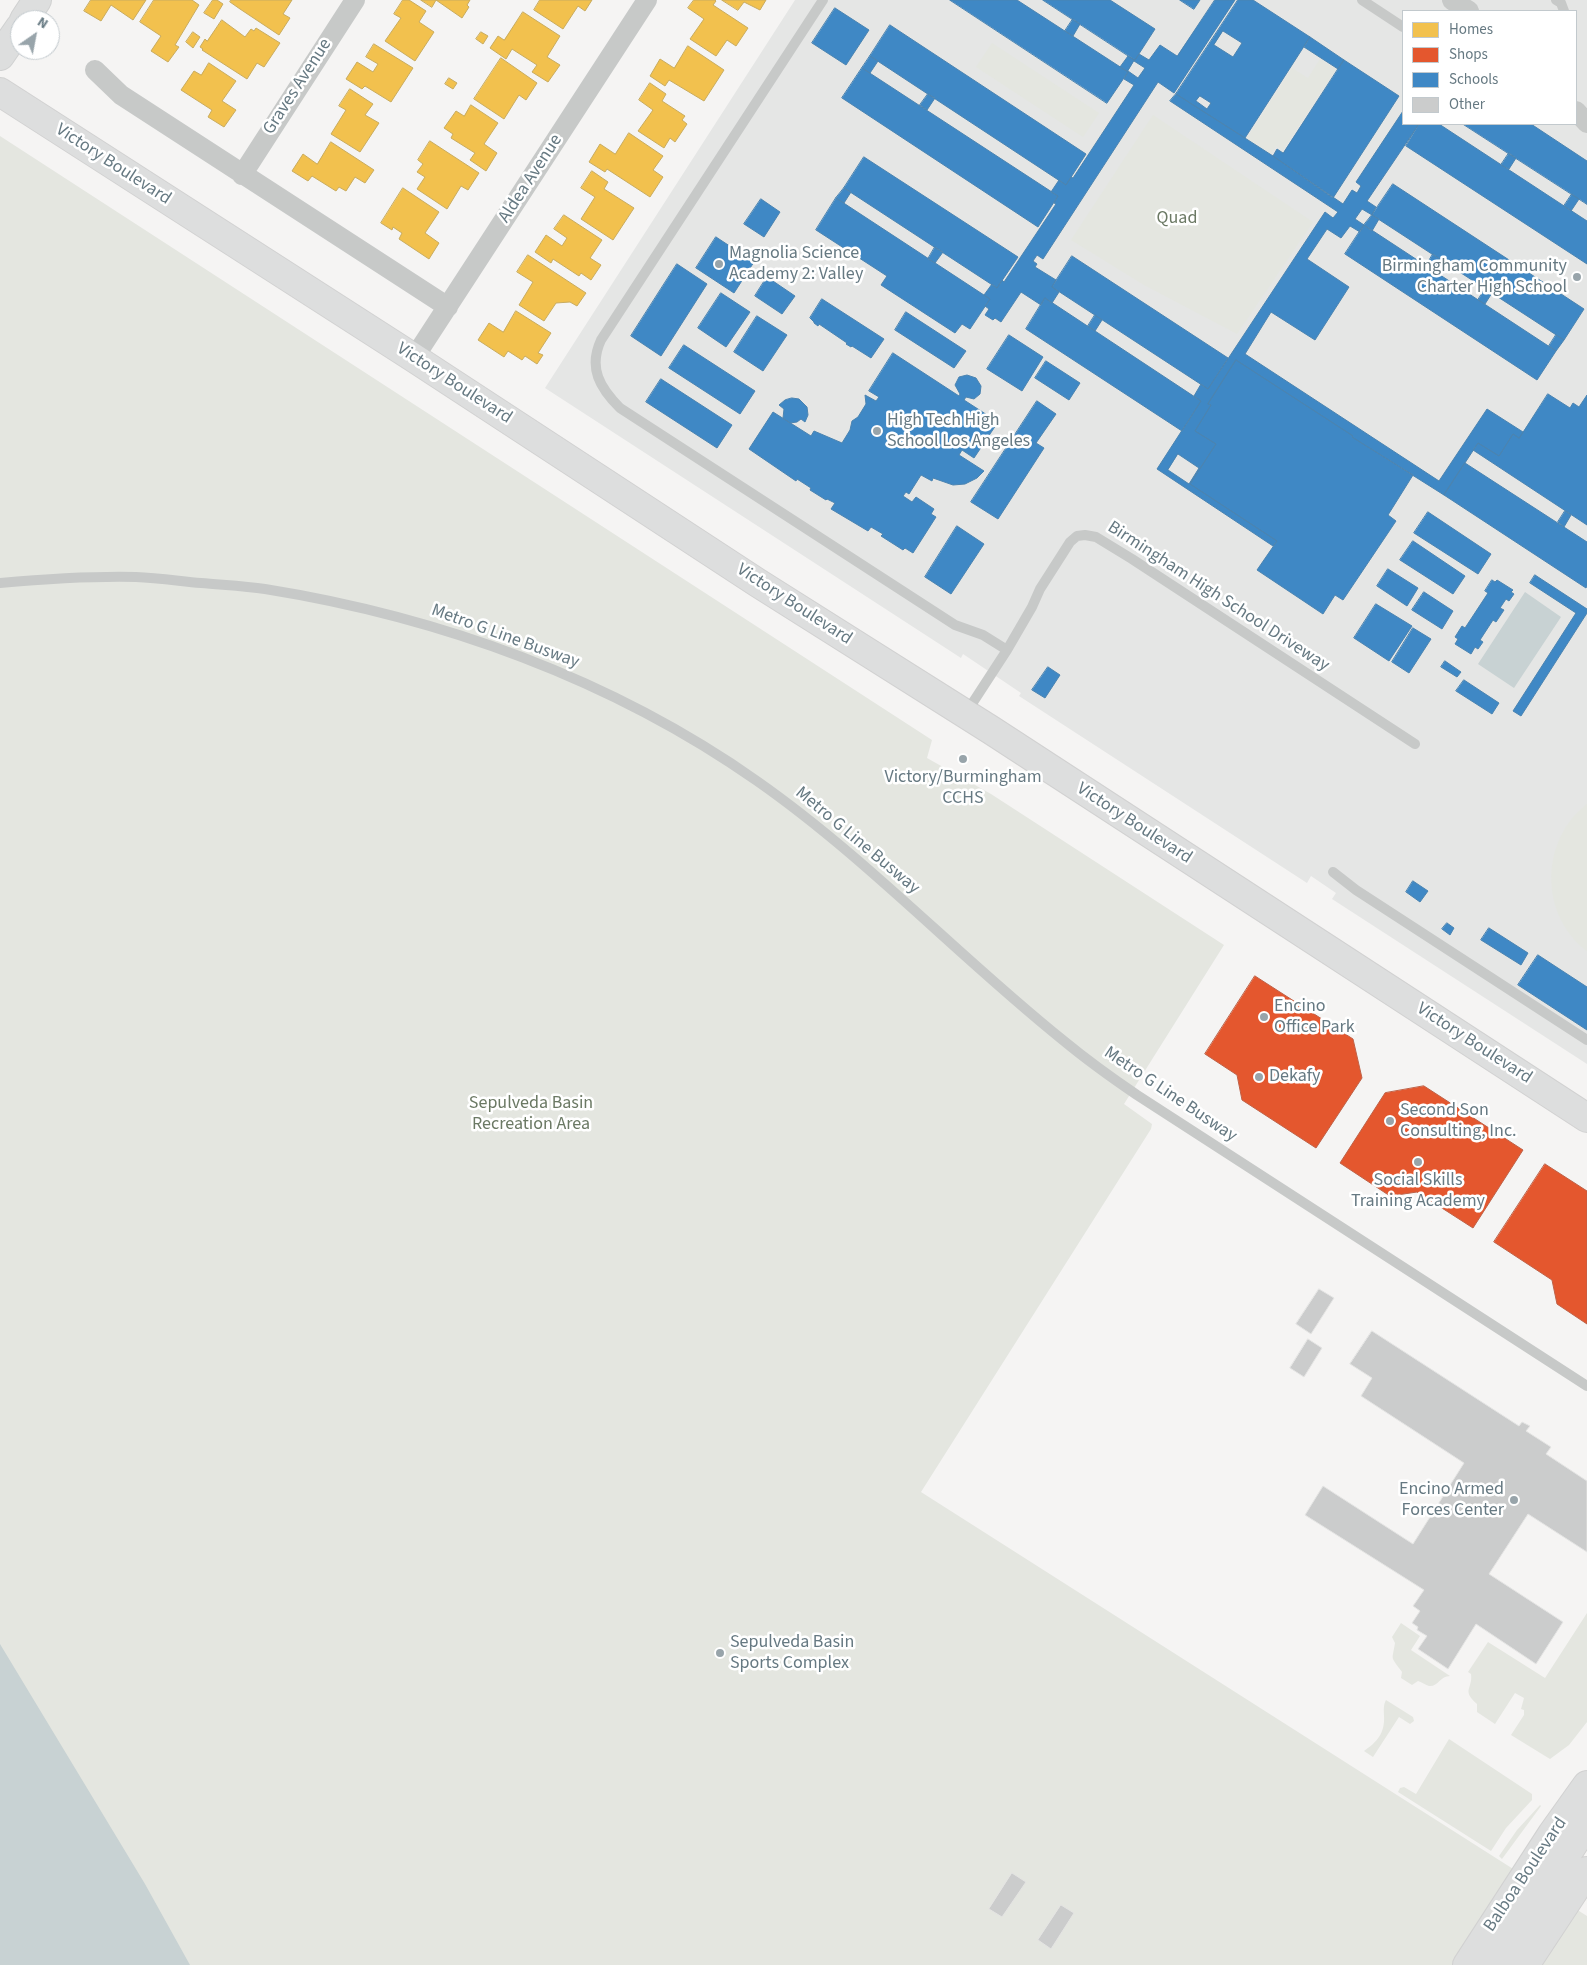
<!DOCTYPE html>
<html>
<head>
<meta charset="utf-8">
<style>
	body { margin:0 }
	#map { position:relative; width:1587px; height:1965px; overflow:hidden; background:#f5f4f3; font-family:"Source Sans 3",sans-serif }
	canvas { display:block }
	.legend { position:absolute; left:1402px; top:10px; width:175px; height:115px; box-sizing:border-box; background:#fff; border:1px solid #c2c9cd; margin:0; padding:6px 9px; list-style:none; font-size:15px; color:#667982 }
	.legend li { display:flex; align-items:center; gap:10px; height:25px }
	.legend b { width:25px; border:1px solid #c2c9cd }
	.north { position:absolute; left:10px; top:10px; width:50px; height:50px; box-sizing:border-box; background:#fff; border:1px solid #c2c9cd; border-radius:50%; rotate:33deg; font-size:14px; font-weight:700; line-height:20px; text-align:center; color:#667982 }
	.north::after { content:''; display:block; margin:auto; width:18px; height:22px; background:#98a4aa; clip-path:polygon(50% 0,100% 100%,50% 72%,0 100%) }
</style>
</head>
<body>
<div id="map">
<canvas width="1587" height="1965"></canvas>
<ul class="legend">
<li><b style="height:14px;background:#f2c14e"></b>Homes</li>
<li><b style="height:14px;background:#e4572e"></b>Shops</li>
<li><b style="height:14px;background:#3f88c5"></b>Schools</li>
<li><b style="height:14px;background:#cbcccc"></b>Other</li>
</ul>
<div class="north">N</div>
</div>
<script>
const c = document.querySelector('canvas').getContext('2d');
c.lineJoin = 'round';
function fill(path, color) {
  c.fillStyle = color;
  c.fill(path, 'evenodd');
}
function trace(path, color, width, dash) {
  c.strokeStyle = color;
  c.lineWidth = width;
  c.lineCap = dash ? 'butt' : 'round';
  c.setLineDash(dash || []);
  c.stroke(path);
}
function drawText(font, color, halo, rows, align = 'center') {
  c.font = font + ' "Source Sans 3",sans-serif';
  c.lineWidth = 5;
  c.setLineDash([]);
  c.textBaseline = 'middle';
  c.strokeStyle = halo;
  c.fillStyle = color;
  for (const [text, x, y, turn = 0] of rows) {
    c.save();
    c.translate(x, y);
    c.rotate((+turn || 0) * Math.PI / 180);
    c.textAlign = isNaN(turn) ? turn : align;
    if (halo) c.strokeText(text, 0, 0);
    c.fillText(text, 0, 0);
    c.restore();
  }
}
const built = new Path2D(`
	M795,0h792v1064l-255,-165 4,-6 -25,-17 -4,7 -288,-187 2,-3 -52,-35 -6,-4 -2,4 -416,-270zM1403,11h173v113h-173z`);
const green = new Path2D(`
	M992,43l107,70 -16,24 -107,-70z
	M1320,59l16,10 -53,81 -7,-4 -5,8 -24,-16 45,-70 16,10z
	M1153,115l160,107 -76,112 -93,-49 -73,-45z
	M0,136l932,604 -5,18 64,36 233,151 -100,159 28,20 -1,5 -230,363 666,424v49h-1587z
	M1587,804v147c-48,-36 -47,-111 0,-147z
	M1587,1613v109l-18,23 -19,14 -39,-24 13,-20v-5l-3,-1 3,-11 -9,-5 -20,31 -18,-12v-8c-16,-14 -4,-15 -6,-30l-3,-2 20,-30 57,36z
	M1401,1623l19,13 -9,14 39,26c-10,0 -12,11 -21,10 -3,-1 -8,-4 -11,-5l-6,4 -11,-7 1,-6c-12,-17 -10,-10 -7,-29l-3,-6z
	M1386,1700l27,17 1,4 -4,3 -11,-7 -26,40 -9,-6c13,-9 21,-18 20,-35 0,-5 -1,-11 2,-16z
	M1449,1739l83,55v6l-26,28 -15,23 -93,-59 2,-4 4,-1 12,7z
	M1540,1805l1,1 -39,53 -3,-3 18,-26z`);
const water = new Path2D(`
	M1525,592l36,25 -47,71 -36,-24z
	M0,1644l145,240 45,81h-190z`);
const homes = new Path2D(`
	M91,0h55l-13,20 -22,-15 -10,16 -17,-10z
	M154,0h38l7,5 -24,40 4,2 -11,15 -17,-11 10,-15 -21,-14z
	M213,0h4l6,4 -9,15 -10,-6z
	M231,0h61l-9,14 7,4 -11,17 -39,-26 -10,-7z
	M403,0h6l17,11 -7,11 15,10 -19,29 -30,-20 16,-23 -7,-4z
	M421,0h49l-3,5 2,2 -7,11 -26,-18 -4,7z
	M540,0h52l-7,11 -7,-5 -15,23 -29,-19z
	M694,0h21l1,1 -3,4 35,23 -12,18 -9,-6 -11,16 -26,-17 14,-20 -16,-11z
	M722,0h44l-6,10 -16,-8 -6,8z
	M523,12l37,24 -13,21 13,8 -12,17 -16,-10 5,-7 -25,-16 -6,10 -16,-11 8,-12 6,4z
	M222,20l23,17 6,-8 3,2 2,-3 24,15 -16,24 -7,-4 -10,16 -45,-29 1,-1 -3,-2 5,-8 2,2z
	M193,32l7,5 -7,11 -7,-6z
	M481,32l7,4 -5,8 -7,-5z
	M374,44l39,24 -22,34 -26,-16 -3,3 -16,-10 11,-17 16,10 5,-8 -12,-7z
	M688,46l36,24 -20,31 -35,-21 -4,6 -15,-10 10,-17 14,9z
	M501,58l36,25 -11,17 -7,-5 -15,24 -30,-20z
	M209,63l27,18 -14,20 14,9 -12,17 -16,-10 4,-7 -31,-20 13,-19 7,4z
	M449,78l8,5 -4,6 -8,-5z
	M650,83l16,11 -4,7 23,15 -3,4 5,4 -12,18 -5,-4 -6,10 -26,-17 15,-21 -14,-10z
	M350,89l23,15 -8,11 14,8 -19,29 -29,-18 15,-24 -7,-4z
	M471,105l27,18 -14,21 13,9 -11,18 -16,-11 5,-7 -24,-15 2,-4 -9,-6 12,-17 8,5z
	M629,133l34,23 -10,14 10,7 -13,20 -43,-28 -2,3 -16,-10 11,-18 15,10z
	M430,141l49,32 -11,17 -7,-4 -14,23 -30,-20 8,-12 -8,-5 6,-8 -5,-4z
	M331,142l43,28 -9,13 -10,-6 -9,14 -7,-4 -3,4 -24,-15 -4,5 -16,-10 11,-17 14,10z
	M592,171l16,11 -4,7 30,19 -21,32 -32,-21 14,-22 -14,-9z
	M403,188l36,24 -14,21 14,10 -10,16 -30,-20 3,-6 -9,-6 -1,3 -11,-7z
	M564,215l38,25 -12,18 11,7 -10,15 -10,-7 -2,3 -26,-17 -2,4 -16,-11 11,-17 16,11 5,-8 -13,-9z
	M528,255l58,38 -9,13 -7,-4 -14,1 -12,18 -25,-16 14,-23 -16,-10z
	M516,311l35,22 -13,20 5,2 -6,9 -12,-8 -3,4 -14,-9 -4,6 -26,-17 11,-17 14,9z`);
const shops = new Path2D(`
	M1255,976l98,63 9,39 -46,70 -74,-48 -5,-25 -32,-21z
	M1424,1086l99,64 -50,78 -56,-36 -27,4 -50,-33 45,-70z
	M1545,1164l42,27v133l-30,-20 -5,-24 -58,-38z`);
const schools = new Path2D(`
	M950,0h67l111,72 -21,31z
	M1043,0h67l45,29 -20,31z
	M1180,0h20l-6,9z
	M1215,0h20l-61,93 -16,-11 -115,177 -6,-4 -4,6 4,3 -2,3 21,13 -4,7 7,5 -7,11 -7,-5 -4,7 -20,-13 -20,30 -6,-4 -2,2 -8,-5 4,-6 -4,-3 5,-7 -6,-4 8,-11 5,4 5,-8 2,2 52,-78 -2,-1 4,-7 -7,-4 8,-12 7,5 5,-8 2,1 61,-93 -10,-6 4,-7 -8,-5 8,-11 7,4 4,-6 10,6 11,-15 17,11zM1134,61l11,7 -7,10 -10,-7z
	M1238,0h15l57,37 -65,101 -69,-44zM1223,31l19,12 -9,14 -19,-12zM1200,96l11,7 -4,6 -11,-8z
	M835,8l34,22 -23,35 -34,-22z
	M1073,19l7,5 -7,12 -8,-5z
	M890,25l196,129 -20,31 -196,-129z
	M1310,37l34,23 -6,9 -34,-22z
	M870,56l8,5 -8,12 -8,-5z
	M1344,60l55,36 -66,102 -60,-42 4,-7 6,4z
	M862,68l196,128 -20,31 -196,-129z
	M928,94l7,4 -8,12 -7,-5z
	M1176,94l97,62 70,48 9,-14 5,3 4,-7 -5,-4 47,-71v13h16l-52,77 9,6 -4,8 -10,-6 -7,10 9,6 -4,7 -10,-6 -9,12 -14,-9 -20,30 42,28 -34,53 -44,-28 -26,42 194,127 48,-72 36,23 -4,6 -6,-4 -14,22 -21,-13 -34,52 -92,-58 1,-1 -117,-76 -28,44 3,1 -16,26 21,13 -26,40 87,57 -4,5 -116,-77 44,-68 -7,-5 7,-12 7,5 117,-177 8,6 5,-6 -168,-111zM1178,454l21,14 -10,16 -21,-14z
	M1419,124h20l148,97v43l-181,-118z
	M1463,124h68l56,37v43z
	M1509,153l7,5 -7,11 -8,-4z
	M864,157l154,100 -21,31 -153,-100z
	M1393,184l191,125 -20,31 -192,-125z
	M844,188l7,4 -7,11 -8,-5z
	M1572,194l7,5 -8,12 -7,-5z
	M836,198l154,101 -20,30 -8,-5 -7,9 -74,-48 6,-9 -71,-46z
	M761,199l19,13 -16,25 -20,-13z
	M1372,215l7,4 -7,12 -8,-6z
	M1364,225l192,126 -19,29 -192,-126z
	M716,237l38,25 -20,31 -38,-25z
	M935,247l8,5 -8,11 -7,-4z
	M1433,254l7,5 -7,11 -7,-4z
	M1072,256l156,102 -20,31 -156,-102z
	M677,264l30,20 -46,72 -30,-20z
	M767,277l28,19 -13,18 -27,-18z
	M1485,289l7,4 -7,11 -7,-4z
	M721,293l29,19 -24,35 -28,-19z
	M1045,298l156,103 -19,30 -156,-102z
	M822,299l62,40 -13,19 -19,-12 -1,1 -5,-3 1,-1 -28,-19 -1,2 -4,-3v-1l-4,-4z
	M906,312l60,39 -12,17 -59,-38z
	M1095,315l7,5 -7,11 -7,-5z
	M757,316l30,19 -24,36 -29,-19z
	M1009,335l34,22 -21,34 -35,-22z
	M1556,335l8,5 -8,11 -7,-5z
	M684,345l71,46 -15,23 -71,-46z
	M893,353l66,43 1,-2 -5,-9 4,-8 8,-2 9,3 5,8 -1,8 -6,5 -8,-2 -2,3 34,22 -24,36 -12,-8 -3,5 25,16 -7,7 -12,6 -12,1 -20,-7 -1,3 -11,-6 -12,19 -3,-2 -3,4 9,6 4,-5 18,12 -3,5 5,3 -23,36 -8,-5 -2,2 -22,-14 2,-2 -12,-7 -3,4 -37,-22 4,-6 -8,-4 -1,1 -16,-10 1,-2 -14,-9 -1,2 -47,-32 24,-37 38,24 3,-5 28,12 8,-13 2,-9 6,-4 8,-13 -1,-9 11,6 3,-4 -10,-6z
	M1236,360l117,76 -1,1 61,38 -25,40 8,6 -53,79 -8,-5 -12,19 -66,-44 20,-29 -87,-57 26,-40 -21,-13 16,-26 -3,-1z
	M1046,361l34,22 -11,17 -34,-22z
	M661,379l71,46 -15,23 -71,-46z
	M1548,394l22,14 3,-5 6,4 8,-12v130l-114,-75 5,-7 21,13 14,-22 6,4z
	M792,398l7,1 8,8 1,8 -3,7 -4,-3 -4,3 -7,1 -7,-5 1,-9 -5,-4 6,-5z
	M1037,401l19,13 -20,29 8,5 -46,71 -27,-17z
	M1465,463l122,79v44l-1,2 -142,-93z
	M1565,511l6,4 -7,12 -6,-5z
	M1428,512l63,42 -13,20 -64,-41z
	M957,526l27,18 -33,50 -26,-17z
	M1413,541l52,35 -12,18 -53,-34z
	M1388,569l30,19 -11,18 -30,-20z
	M1535,575l52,34v4l-66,103 -8,-5 63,-98 -46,-30z
	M1492,580l3,2 2,-2 16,10 -2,2 3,2 -5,7 -3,-2 -6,9 4,2 -8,12 -3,-2 -13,20 3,2 -5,7 -3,-2 -4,7 -16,-10 3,-5 -3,-2 7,-11 3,2 23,-35 -3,-2z
	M1424,592l29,19 -11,18 -30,-19z
	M1376,604l36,22 -23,35 -35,-23z
	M1413,628l18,11 -22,34 -17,-11z
	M1445,661l16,11 -4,5 -16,-10z
	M1048,667l12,8 -15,23 -13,-8z
	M1464,680l35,23 -7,11 -36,-23z
	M1413,881l15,10 -8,11 -14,-10z
	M1447,923l7,5 -4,7 -8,-6z
	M1489,928l39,25 -7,12 -40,-25z
	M1538,955l49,32v43l-69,-45z`);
const building = new Path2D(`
	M1319,1289l15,9 -23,36 -15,-10z
	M1372,1331l147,95 3,-4 8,4 -4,5 25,16 -5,7 41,27v71l-59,-38 -39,60 74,48 -27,42 -60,-40 -28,45 -30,-20 9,-13 -10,-6 1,-3 -6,-4 8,-12 -7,-5 11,-16 -119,-75 18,-29 90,58 51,-81 -103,-67 11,-18 -22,-14z
	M1308,1339l14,9 -18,29 -14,-9z
	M1012,1873l14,9 -24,35 -13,-8z
	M1061,1905l13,8 -23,36 -13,-9z`);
const lane = new Path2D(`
	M823,0l-222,340c-13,28 -1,48 19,68l335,217 28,10 24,15
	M1362,0l41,27
	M1556,0l5,3 3,8
	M0,583c45,-4 91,-7 136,-6 22,1 43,4 65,6 21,2 43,3 64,6 175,28 347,90 492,192 110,77 202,176 307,260 23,19 48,37 73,54l450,291
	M966,713l41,-63 25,-43 8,-18 30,-47 7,-6 8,-1 11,2 36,22 283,185
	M1333,872l23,18 231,150`);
const street = new Path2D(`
	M1452,0l17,11
	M95,70l26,25 327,212
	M1576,111l11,12
	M242,175l113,-175
	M414,358l233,-358`);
const secondary = new Path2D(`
	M24,20l13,-20
	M0,56l20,-29`);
const primary = new Path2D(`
	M0,92l414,266 344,225 233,147 596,388
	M1467,1965l85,-131 35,-49
	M1494,1965l90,-137 3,-14
	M1525,1965l62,-94`);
const markers = [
	[719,264,5,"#98a4aa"],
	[1577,277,5,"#98a4aa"],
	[877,431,5,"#98a4aa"],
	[963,759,5,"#98a4aa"],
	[1264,1017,5,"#98a4aa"],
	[1259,1077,5,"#98a4aa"],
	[1390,1121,5,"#98a4aa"],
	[1418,1162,5,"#98a4aa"],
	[1514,1500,5,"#98a4aa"],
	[720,1653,5,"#98a4aa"]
];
const streetNames = [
	["Graves Avenue",298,87,-57],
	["Victory Boulevard",113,165,33],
	["Aldea Avenue",531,179,-57],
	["Victory Boulevard",454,384,33],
	["Birmingham High School Driveway",1218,597,33],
	["Victory Boulevard",794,605,33],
	["Metro G Line Busway",505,637,20],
	["Victory Boulevard",1134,824,33],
	["Metro G Line Busway",857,841,40],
	["Victory Boulevard",1474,1044,33],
	["Metro G Line Busway",1170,1095,34],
	["Balboa Boulevard",1526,1875,-56]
];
const parkNames = [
	["Quad",1177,219],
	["Sepulveda Basin",531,1104],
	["Recreation Area",531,1125]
];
const poiNames = [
	["Magnolia Science",729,254],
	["Academy 2: Valley",729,275],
	["Birmingham Community",1567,267,"right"],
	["Charter High School",1567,288,"right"],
	["High Tech High",887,421],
	["School Los Angeles",887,442],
	["Victory/Burmingham",963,778,"center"],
	["CCHS",963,799,"center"],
	["Encino",1274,1007],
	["Office Park",1274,1028],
	["Dekafy",1269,1077],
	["Second Son",1400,1111],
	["Consulting, Inc.",1400,1132],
	["Social Skills",1418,1181,"center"],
	["Training Academy",1418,1202,"center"],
	["Encino Armed",1504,1490,"right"],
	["Forces Center",1504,1511,"right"],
	["Sepulveda Basin",730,1643],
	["Sports Complex",730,1664]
];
fill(built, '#e5e6e5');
fill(green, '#e4e6e0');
fill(water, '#c8d2d3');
fill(homes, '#f2c14e');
trace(homes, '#c8ab5e', 1);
fill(shops, '#e4572e');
trace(shops, '#be6147', 1);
fill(schools, '#3f88c5');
trace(schools, '#4b84b1', 1);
fill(building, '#cbcccc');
trace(building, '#e4e4e3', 1);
trace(secondary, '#d0d1d1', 30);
trace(primary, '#d1d1d1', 30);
trace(lane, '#c7c9c8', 10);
trace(street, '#c7c9c8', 20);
trace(secondary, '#dddede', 28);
trace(primary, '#dddede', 28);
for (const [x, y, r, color] of markers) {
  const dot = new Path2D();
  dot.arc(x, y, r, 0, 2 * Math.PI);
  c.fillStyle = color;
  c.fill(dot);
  trace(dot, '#fff', 2);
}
drawText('18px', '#667982', '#fff', streetNames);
drawText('18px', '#6b7964', '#fff', parkNames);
drawText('18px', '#667982', '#fff', poiNames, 'left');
</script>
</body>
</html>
